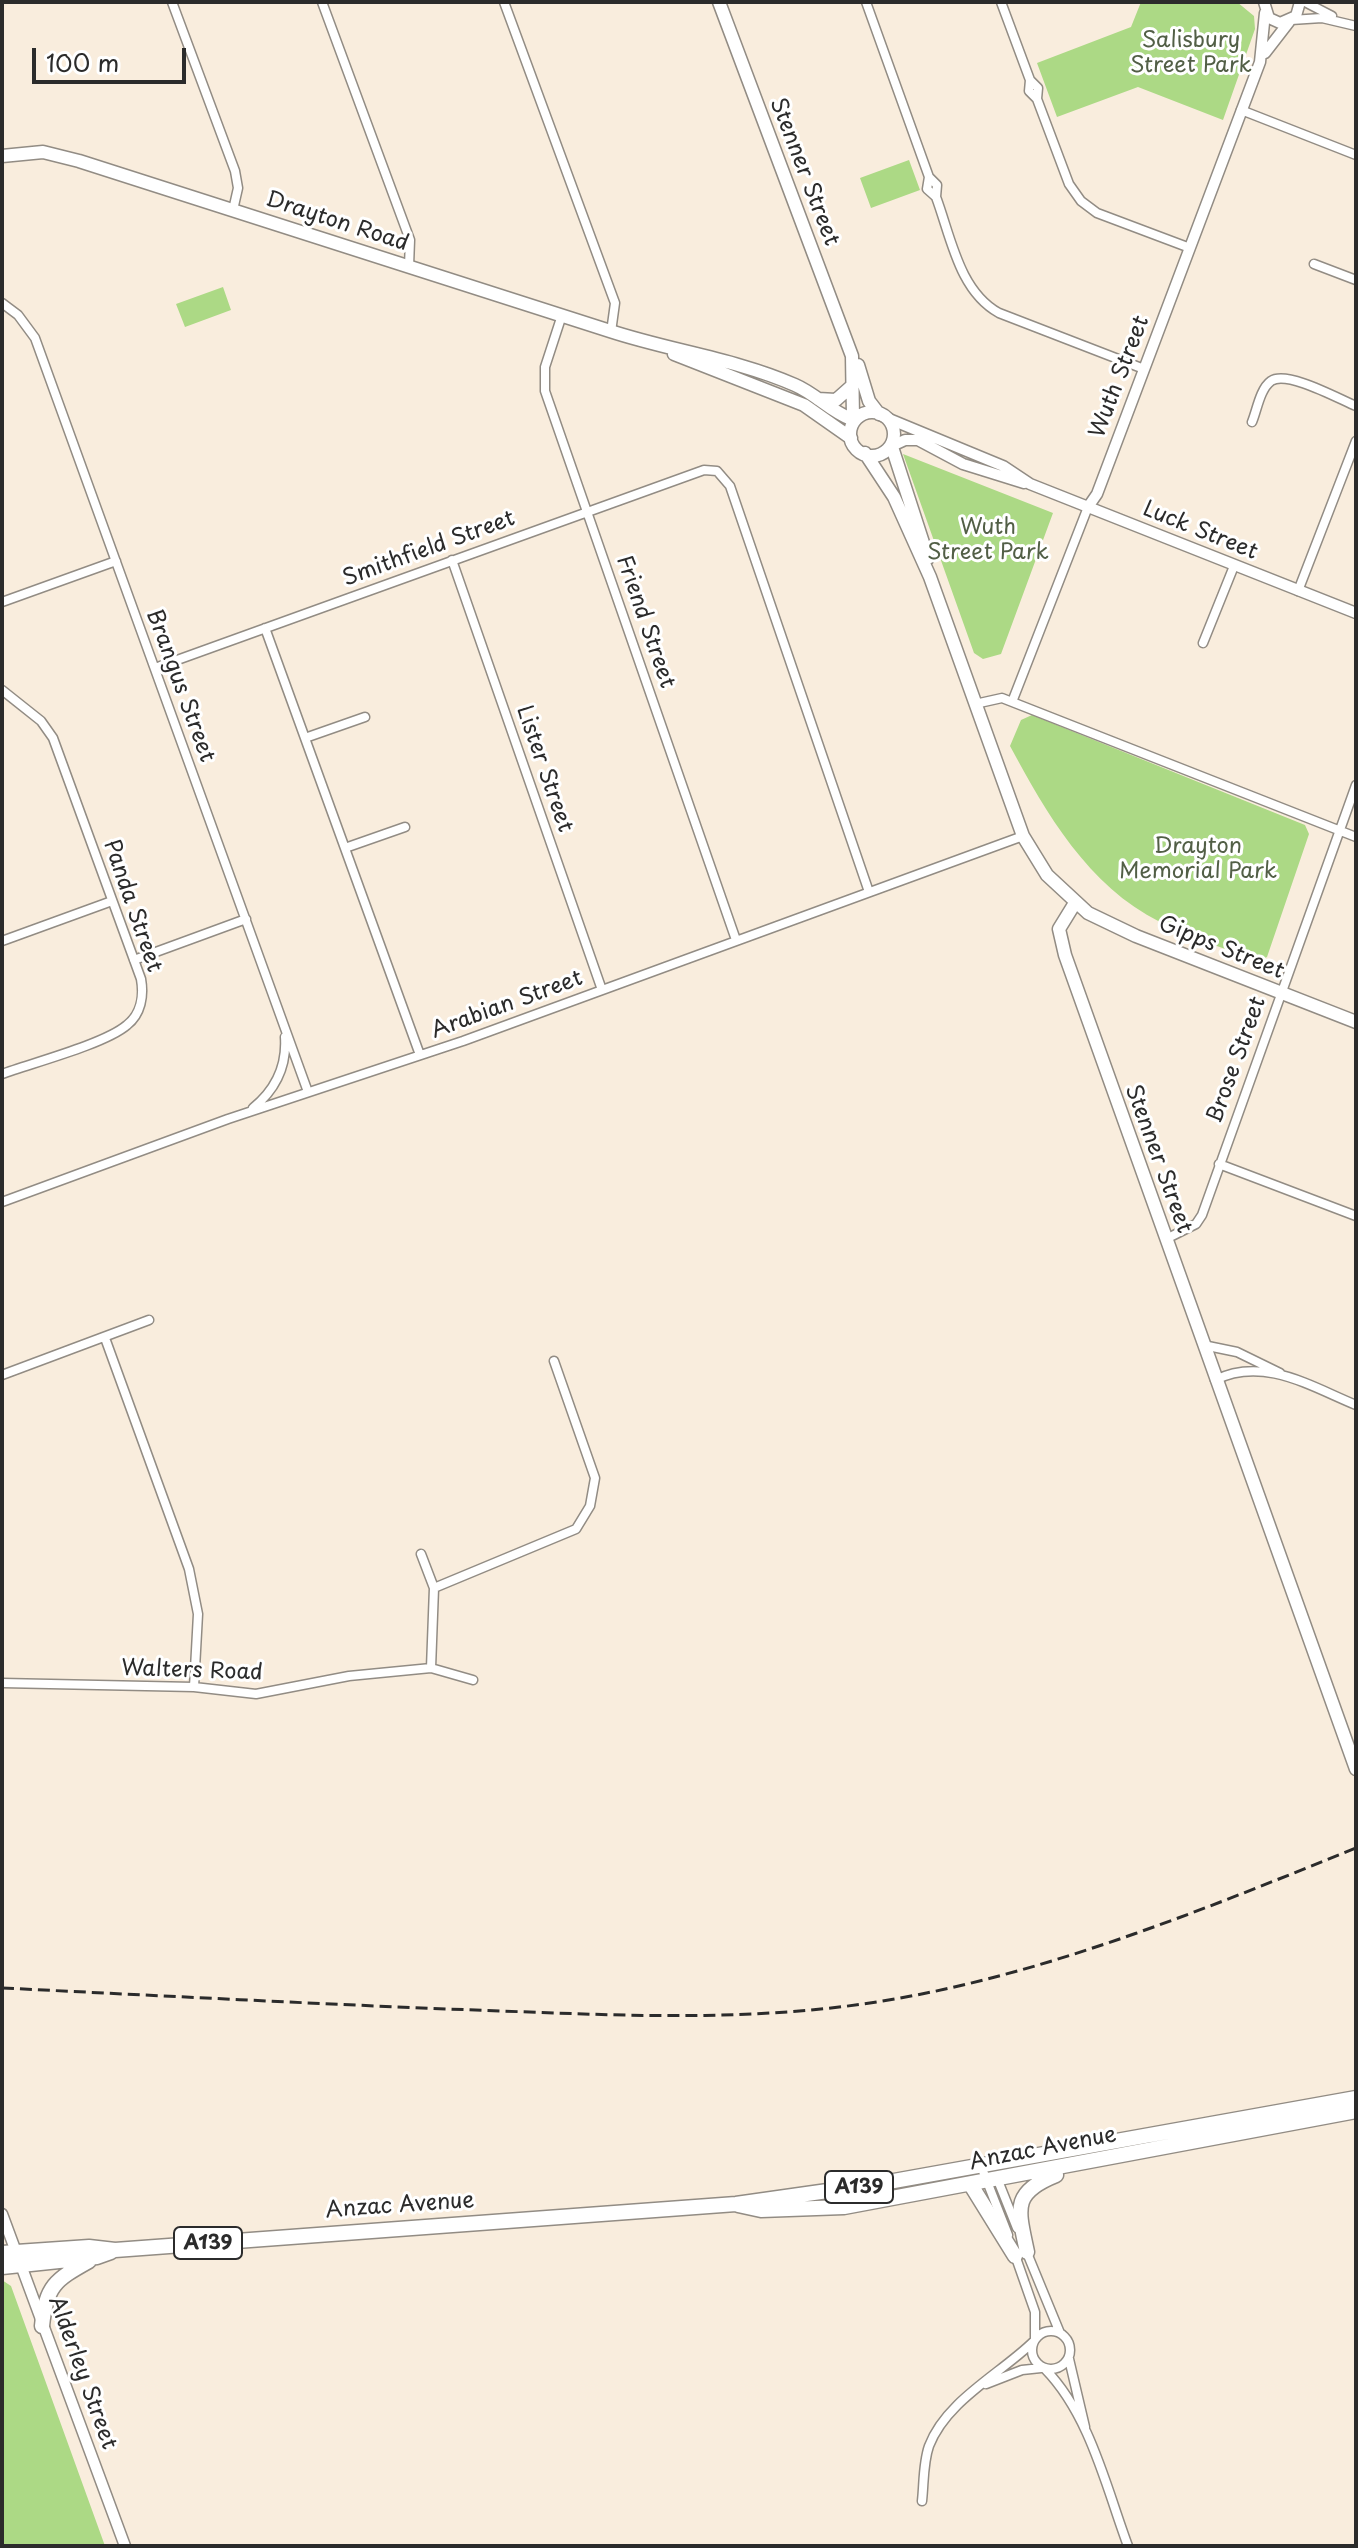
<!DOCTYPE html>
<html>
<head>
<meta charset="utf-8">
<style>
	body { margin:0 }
	#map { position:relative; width:1358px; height:2548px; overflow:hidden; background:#f9eddd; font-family:"Playpen Sans",sans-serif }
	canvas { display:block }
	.frame { position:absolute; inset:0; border:4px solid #2b2b2b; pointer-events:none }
	.scale { position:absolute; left:32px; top:48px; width:154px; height:36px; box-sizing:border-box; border:4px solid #2b2b2b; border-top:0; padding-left:10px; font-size:24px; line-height:28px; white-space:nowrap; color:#2b2b2b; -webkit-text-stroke:6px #fff; paint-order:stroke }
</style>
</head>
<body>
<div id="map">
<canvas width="1358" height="2548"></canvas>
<div class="frame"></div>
<div class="scale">100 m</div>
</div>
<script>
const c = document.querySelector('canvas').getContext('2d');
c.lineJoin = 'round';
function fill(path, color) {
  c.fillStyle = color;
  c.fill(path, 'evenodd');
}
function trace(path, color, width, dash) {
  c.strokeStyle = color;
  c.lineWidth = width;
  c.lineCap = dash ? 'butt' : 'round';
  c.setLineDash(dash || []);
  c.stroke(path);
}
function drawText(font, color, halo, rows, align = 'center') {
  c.font = font + ' "Playpen Sans",sans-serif';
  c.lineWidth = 6;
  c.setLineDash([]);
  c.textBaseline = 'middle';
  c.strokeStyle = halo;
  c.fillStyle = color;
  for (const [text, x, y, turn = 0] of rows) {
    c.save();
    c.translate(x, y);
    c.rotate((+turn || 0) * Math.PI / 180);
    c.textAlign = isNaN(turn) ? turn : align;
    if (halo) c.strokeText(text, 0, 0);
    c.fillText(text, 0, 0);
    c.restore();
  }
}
const green = new Path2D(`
	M1141,2h96l17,14 1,13 -32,91 -85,-33 -81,30 -20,-54 94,-36z
	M909,160l11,30 -49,18 -11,-30z
	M223,287l8,23 -46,17 -9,-23z
	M903,454l150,59 -52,141 -18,5 -9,-6z
	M1032,715l273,110 4,9 -42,123 -9,4c-33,-13 -68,-23 -98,-39 -72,-36 -114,-109 -150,-176l11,-26z
	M2,2280l9,6 94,260h-103z`);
const minor = new Path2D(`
	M172,2l63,169 3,17 -5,22
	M322,2l88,238 -1,26
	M504,2l111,301 -4,29
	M866,2l63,175 -2,12 9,8
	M1001,2l29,78 8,8 -1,11 32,85 12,17 16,12 93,35
	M1305,2l27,14
	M1291,20l31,-2 34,8
	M1030,80l-1,11 8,8
	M1241,110l115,45
	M929,177l8,8 -1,12c15,40 23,94 63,116l145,56
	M1314,264l42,16
	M2,303l16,12 17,23 273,754
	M562,315l-17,52v24l191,549
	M1252,422c5,-12 8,-33 19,-41 16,-11 68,18 85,25
	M452,560l150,430
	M1298,591l58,-150
	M2,602l114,-41
	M265,628l155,427
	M1203,643l31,-77
	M155,668l549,-198 13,1 13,15 139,406
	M2,690l39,31 12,17 88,241c3,17 0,35 -14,46 -22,19 -95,38 -125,49
	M1012,702l76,-195
	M975,704l27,-6 354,139
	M305,738l60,-21
	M345,848l60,-21
	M2,941l110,-40
	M134,960l112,-41
	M253,1108c22,-18 34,-42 32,-71
	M1219,1164l137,52
	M2,1202l226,-83 235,-78 560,-205
	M1166,1239l30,-15 6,-9 154,-430
	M105,1338l84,231 9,45 -4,73
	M1203,1345l34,7 43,21
	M2,1375l147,-55
	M1215,1380c48,-24 95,6 141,25
	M421,1554l13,34 -3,80
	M434,1588l142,-59 14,-23 5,-28 -41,-117
	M2,1683l192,4 62,7 93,-18 82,-8 42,12
	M981,2166l27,69
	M997,2178l20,50
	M1025,2248l35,85
	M1015,2255l20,57v27
	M1032 2350a19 19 0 1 1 38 0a19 19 0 1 1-38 0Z
	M1069,2359l16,68
	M1045,2369c45,46 61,118 83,177
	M986,2384l36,-14 19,-2
	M922,2501c2,-18 1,-38 7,-55 17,-45 71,-72 104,-104`);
const tertiary = new Path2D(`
	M1264,2l5,16 11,5 16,-7 4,-14
	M1265,53l24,-31
	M882,416l121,50 27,18 326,129
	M892,446l13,-6h13l45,24 61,19
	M1088,507l9,-13 163,-432 5,-49
	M2,2214l123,332`);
const secondary = new Path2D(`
	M719,2l133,354 1,61
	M2,156l41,-4 36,9c177,56 354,113 531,170 61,20 126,28 185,54 21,9 35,26 56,34
	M674,354l130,51 47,33
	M858,365l11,36 10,13
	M818,399l18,1 18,-16
	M850 434a22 22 0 1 1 44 0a22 22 0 1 1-44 0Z
	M892,447l36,111
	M865,453l29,44 36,80 93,259 24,39 41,38 48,23 220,86
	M1075,903l-16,26 6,26 291,814`);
const trunk = new Path2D(`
	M971,2185l44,71
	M738,2205l23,5 83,-3 512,-96
	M1027,2252c-9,-43 -16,-59 29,-77
	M2,2253l87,-6 26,3 621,-46 141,-20 479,-86
	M2,2267l95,-10 14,-5
	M42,2326c4,-40 13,-46 47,-65`);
const rail = new Path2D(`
	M2,1988c166,8 333,17 499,23 134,5 261,11 394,-12 160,-28 312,-91 461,-151`);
const shields = [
	[859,2187,68],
	[208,2243,68]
];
const shieldNames = [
	["A139",859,2187],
	["A139",208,2243]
];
const parkNames = [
	["Salisbury",1191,41],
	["Street Park",1191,66],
	["Wuth",988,528],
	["Street Park",988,553],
	["Drayton",1198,847],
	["Memorial Park",1198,872]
];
const streetNames = [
	["Stenner Street",804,172,69],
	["Drayton Road",337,222,18],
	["Wuth Street",1120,377,-69],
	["Luck Street",1200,531,22],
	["Smithfield Street",429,549,-20],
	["Friend Street",645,622,71],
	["Brangus Street",180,686,70],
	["Lister Street",544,769,71],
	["Panda Street",132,906,71],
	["Gipps Street",1221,948,22],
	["Arabian Street",507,1005,-20],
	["Brose Street",1237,1060,-70],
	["Stenner Street",1158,1159,70],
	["Walters Road",192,1671,2],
	["Anzac Avenue",1043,2149,-11],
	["Anzac Avenue",400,2206,-4],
	["Alderley Street",82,2373,70]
];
fill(green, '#acd985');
trace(minor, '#928c84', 11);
trace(tertiary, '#928c84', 13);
trace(secondary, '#928c84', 15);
trace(trunk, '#928c84', 17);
trace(minor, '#fff', 8);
trace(tertiary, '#fff', 10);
trace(secondary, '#fff', 12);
trace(trunk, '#fff', 14);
trace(rail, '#2b2b2b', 3, [12, 6]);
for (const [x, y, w] of shields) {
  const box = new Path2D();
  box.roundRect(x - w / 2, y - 16, w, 32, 6);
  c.fillStyle = '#fff';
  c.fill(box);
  trace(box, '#2b2b2b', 2);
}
drawText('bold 20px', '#2b2b2b', null, shieldNames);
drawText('22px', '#525f46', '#fff', parkNames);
drawText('22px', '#2b2b2b', '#fff', streetNames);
</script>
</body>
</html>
